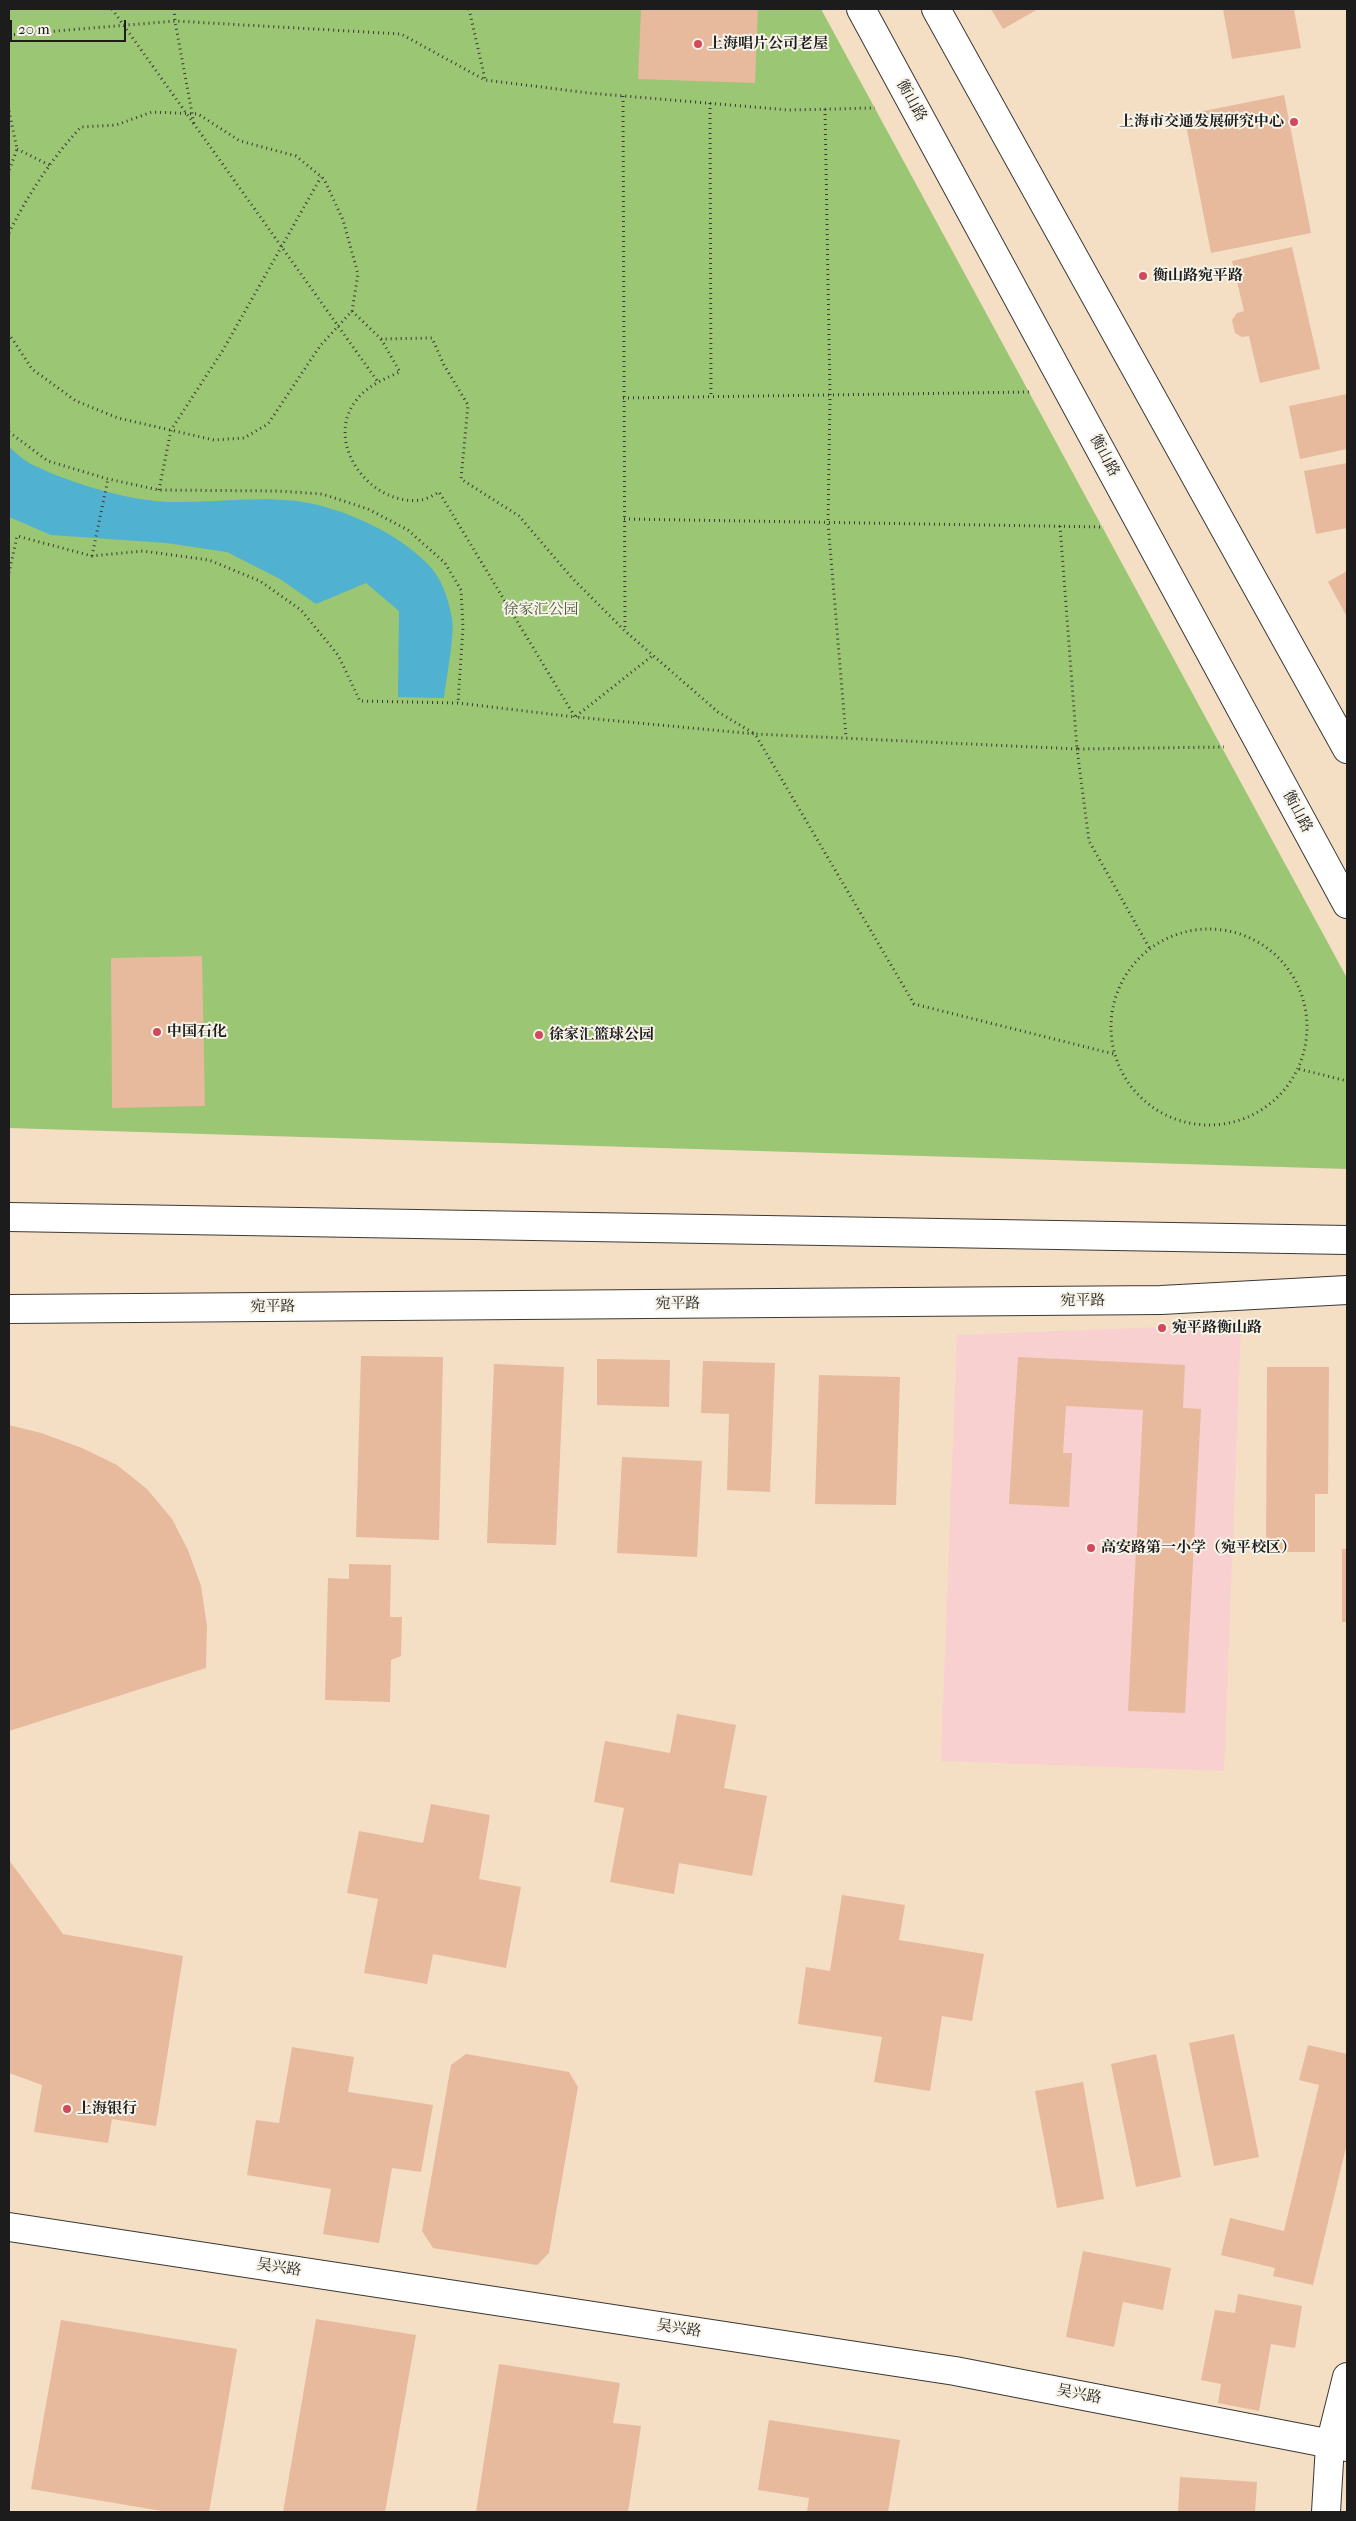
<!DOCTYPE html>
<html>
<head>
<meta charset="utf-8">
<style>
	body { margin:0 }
	#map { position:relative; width:1356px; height:2521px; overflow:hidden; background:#f4dfc4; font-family:"IM FELL French Canon",serif }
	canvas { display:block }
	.frame { position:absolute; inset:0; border:10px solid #1c1c1c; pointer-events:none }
	.scale { position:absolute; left:10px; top:20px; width:116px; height:22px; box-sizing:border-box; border:2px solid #1c1c1c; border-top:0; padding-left:6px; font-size:15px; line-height:18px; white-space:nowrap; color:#1c1c1c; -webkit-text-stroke:4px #f7f3e8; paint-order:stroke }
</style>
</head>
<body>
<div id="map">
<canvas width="1356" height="2521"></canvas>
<div class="frame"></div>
<div class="scale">20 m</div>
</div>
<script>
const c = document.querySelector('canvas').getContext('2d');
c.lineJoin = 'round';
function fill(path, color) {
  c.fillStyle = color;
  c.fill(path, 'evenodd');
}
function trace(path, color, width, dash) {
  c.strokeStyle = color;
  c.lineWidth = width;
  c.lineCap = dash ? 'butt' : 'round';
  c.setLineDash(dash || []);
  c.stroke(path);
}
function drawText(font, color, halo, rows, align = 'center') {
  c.font = font + ' "IM FELL French Canon","Noto Serif SC",serif';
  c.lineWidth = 4;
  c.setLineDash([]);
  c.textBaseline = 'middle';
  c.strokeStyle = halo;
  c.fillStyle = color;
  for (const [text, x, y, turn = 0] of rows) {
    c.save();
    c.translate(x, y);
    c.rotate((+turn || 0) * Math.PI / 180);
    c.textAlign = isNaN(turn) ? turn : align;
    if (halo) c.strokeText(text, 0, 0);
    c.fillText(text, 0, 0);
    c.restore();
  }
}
const built = new Path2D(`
	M1241,1324l-17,447 -283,-10 16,-426z`);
const green = new Path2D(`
	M9,9h812l526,969v191l-1338,-41z`);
const water = new Path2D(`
	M9,447c7,6 15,14 24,18 37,18 93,35 135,37 42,1 86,-6 129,-1 45,6 107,34 136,69 11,14 16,32 19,49 3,16 -6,60 -8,79l-46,-1 1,-86 -33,-28 -50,21 -36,-25 -53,-27 -61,-9 -115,-8 -42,-18z`);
const building = new Path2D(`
	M641,9h117l-3,74 -117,-4z
	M991,9h47l-35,20z
	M1223,9h71l7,39 -69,11z
	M1284,95l27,138 -100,20 -27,-138z
	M1292,247l28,122 -60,14 -11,-47 -7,1 -7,-4 -3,-13 5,-7 7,-2 -12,-50z
	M1347,394v55l-47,10 -11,-53z
	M1347,463v65l-31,6 -12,-63z
	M1347,571v46l-19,-35z
	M202,956l3,150 -93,2 -1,-150z
	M361,1356l82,1 -4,183 -83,-3z
	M1018,1357l167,8 -2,43 18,1 -16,304 -57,-2 15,-301 -77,-4 -3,47h9l-3,54 -60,-3z
	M597,1359l73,1 -1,47 -72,-2z
	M703,1361l72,2 -5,129 -43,-2 2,-76 -28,-1z
	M494,1364l70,3 -8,178 -69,-2z
	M1267,1367h62l-1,127h-13v58h-49z
	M819,1375l81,2 -4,128 -81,-1z
	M9,1425l32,8 41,15 35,17 30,24 25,30 16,31 13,36 6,40 -1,42 -197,63z
	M622,1457l80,4 -5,96 -80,-4z
	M1342,1549h5v73h-5z
	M349,1564l42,1 -1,52h12l-1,39 -10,4 -1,42 -65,-2 3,-122 21,1z
	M677,1714l59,11 -12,63 43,8 -15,80 -73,-13 -5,31 -64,-12 14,-74 -30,-6 11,-61 65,12z
	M431,1804l59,11 -11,64 42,8 -15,81 -73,-14 -6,30 -63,-11 14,-74 -31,-6 12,-62 64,12z
	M9,1860l54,74 120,22 -27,170 -44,-7 -4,24 -74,-11 8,-47 -33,-12z
	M842,1895l63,10 -6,35 85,14 -12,67 -30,-5 -12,75 -56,-9 8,-45 -84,-13 8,-57 24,4z
	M1234,2034l25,123 -45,9 -25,-123z
	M1308,2045l39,9v89l-34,142 -40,-9 2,-8 -54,-13 9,-37 54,13 35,-146 -20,-5z
	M292,2047l62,10 -6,35 85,13 -12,67 -29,-4 -13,75 -56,-9 8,-45 -84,-14 9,-55 23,3z
	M466,2054l103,18 9,15 -29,166 -12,12 -104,-17 -11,-17 29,-166z
	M1156,2054l25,123 -45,10 -25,-123z
	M1083,2082l21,117 -47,9 -22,-117z
	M1083,2251l88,17 -8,42 -40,-8 -9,45 -48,-10z
	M1238,2294l64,12 -7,42 -24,-4 -12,67 -41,-8 3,-19 -20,-4 14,-70 20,3z
	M316,2319l100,16 -31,177h-102z
	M61,2320l176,29 -28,163h-41l-137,-23z
	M499,2364l121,19 -7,40 28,3 -13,86h-152z
	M769,2420l131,20 -12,72h-81l2,-14 -51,-8z
	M1180,2477l77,5 -2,30h-77z`);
const path = new Path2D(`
	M174,9l1,12 19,103
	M469,9l16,70
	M9,35l166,-14 226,13 84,46 104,13 200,17 86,-2
	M623,96l2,535
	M710,103l1,293
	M825,109l5,286 -2,128 18,214
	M9,111l8,38 -8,22
	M17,149l34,17
	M9,233c18,-37 43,-75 72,-106l35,-2 36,-13 46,2 42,27 56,15 28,23 19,41 15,54 -6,37 -32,35 -52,78 -24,14 -30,2 -96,-22 -42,-17 -44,-32 -23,-35
	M352,311l29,28 51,-1 12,27 24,40 -7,74 58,37 53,62 53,53 93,81 37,22 322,15 12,92 61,108
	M381,339l19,33c-14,6 -31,13 -42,26 -37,43 12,109 63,102 6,-1 13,-5 18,-8l136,225 180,17 159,270 200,50
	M623,398l407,-6
	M9,432l39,29 60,18 51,11 119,1 44,3 46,15 40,21 37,33 16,27 2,37 -5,76
	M159,490l12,-60 52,-80 98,-173
	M624,519l480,8
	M1060,526l17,223 147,-2
	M92,556l16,-77
	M9,573l8,-37 75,20 51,-5 66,9 51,21 41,29 37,45 22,46 98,2 117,14 77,-61
	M1111 1027a98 98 0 1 1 196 0a98 98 0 1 1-196 0Z
	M1299,1069l48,12`);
const street = new Path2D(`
	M9,2227l946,144 392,76`);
const secondary = new Path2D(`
	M861,9l486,895
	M936,9l411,740
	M9,1217l1338,23
	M9,1309l1152,-9 186,-10
	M1326,2512l4,-67 17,-68`);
const pathBridge = new Path2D(`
	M112,9l266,373`);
const markers = [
	[698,44,5,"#d1495b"],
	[1294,122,5,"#d1495b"],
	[1143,276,5,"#d1495b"],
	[157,1032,5,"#d1495b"],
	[539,1035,5,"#d1495b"],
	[1162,1328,5,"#d1495b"],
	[1091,1548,5,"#d1495b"],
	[67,2109,5,"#d1495b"]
];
const poiNames = [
	["上海唱片公司老屋",708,44],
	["上海市交通发展研究中心",1284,122,"right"],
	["衡山路宛平路",1153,276],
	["中国石化",167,1032],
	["徐家汇篮球公园",549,1035],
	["宛平路衡山路",1172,1328],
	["高安路第一小学（宛平校区）",1101,1548],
	["上海银行",77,2109]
];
const streetNames = [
	["衡山路",911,101,61],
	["衡山路",1104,456,62],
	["衡山路",1297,812,62],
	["宛平路",1083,1301],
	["宛平路",678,1304],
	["宛平路",273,1307],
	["吴兴路",279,2268,9],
	["吴兴路",679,2329,9],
	["吴兴路",1079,2395,11]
];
const parkNames = [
	["徐家汇公园",541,610]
];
fill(built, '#f7d0cf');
fill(green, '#9bc673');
fill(water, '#51b1d0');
fill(building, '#e7b99d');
trace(street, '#3c3935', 30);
trace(secondary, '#3c3935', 30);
trace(path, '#3c3935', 3, [1, 4]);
trace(street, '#fff', 28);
trace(secondary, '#fff', 28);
trace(pathBridge, '#3c3935', 3, [1, 4]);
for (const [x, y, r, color] of markers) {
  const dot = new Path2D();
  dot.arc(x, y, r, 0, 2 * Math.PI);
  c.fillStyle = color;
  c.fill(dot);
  trace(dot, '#f7f3e8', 2);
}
drawText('bold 15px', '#1c1c1c', '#f7f3e8', poiNames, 'left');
drawText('15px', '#1c1c1c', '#f7f3e8', streetNames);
drawText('15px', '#48583a', '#f7f3e8', parkNames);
</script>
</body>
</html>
